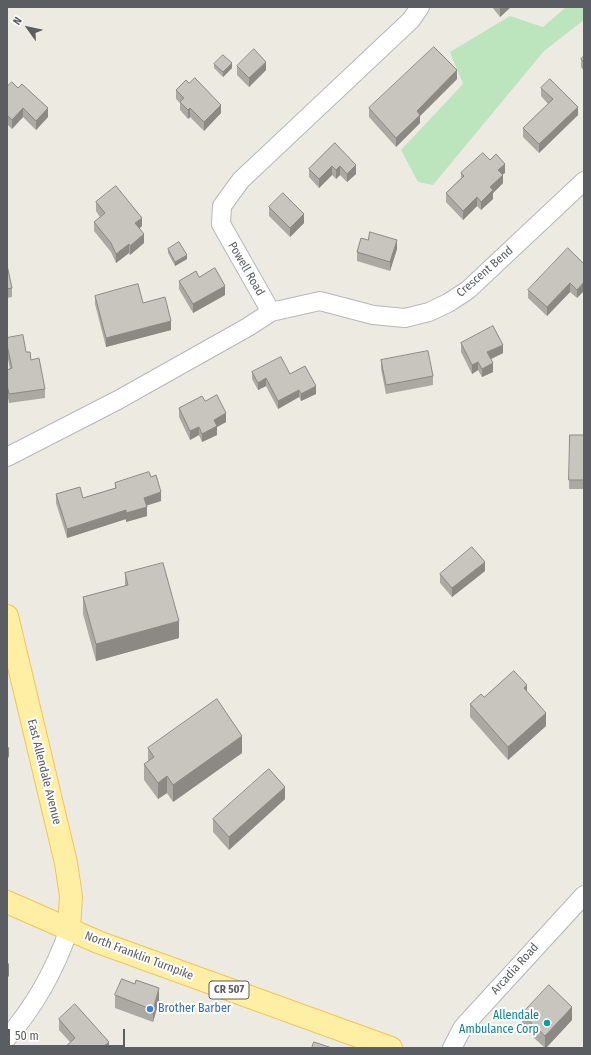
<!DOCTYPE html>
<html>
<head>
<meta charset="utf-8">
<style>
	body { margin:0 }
	#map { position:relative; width:591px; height:1055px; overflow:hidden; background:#edeae1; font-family:"Fira Sans Condensed",sans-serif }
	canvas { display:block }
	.frame { position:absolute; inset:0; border:8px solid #5a5d62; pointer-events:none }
	.north { position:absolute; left:8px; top:8px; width:40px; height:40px; -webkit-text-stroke:3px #fff; paint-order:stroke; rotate:303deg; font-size:11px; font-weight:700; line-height:16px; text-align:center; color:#5a5d62 }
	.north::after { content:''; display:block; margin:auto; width:14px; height:18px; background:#5a5d62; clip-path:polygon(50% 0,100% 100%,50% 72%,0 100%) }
	.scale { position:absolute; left:8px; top:1029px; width:117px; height:18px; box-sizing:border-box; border:2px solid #5a5d62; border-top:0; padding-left:5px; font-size:12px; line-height:14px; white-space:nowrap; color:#5a5d62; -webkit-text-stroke:3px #fff; paint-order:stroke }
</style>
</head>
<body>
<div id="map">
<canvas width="591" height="1055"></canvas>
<div class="frame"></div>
<div class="north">N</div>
<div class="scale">50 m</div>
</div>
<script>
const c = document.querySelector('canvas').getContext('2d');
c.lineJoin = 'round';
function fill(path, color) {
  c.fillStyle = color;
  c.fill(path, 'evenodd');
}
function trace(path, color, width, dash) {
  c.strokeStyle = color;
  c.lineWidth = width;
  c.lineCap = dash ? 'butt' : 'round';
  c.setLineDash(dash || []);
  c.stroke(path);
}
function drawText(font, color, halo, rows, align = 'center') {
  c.font = font + ' "Fira Sans Condensed",sans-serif';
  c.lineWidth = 4;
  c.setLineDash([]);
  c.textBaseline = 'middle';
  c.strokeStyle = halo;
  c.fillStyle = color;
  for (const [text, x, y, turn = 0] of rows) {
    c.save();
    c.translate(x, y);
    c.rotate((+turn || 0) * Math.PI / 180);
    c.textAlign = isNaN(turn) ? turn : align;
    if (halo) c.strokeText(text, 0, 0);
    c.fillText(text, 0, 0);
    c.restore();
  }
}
const green = new Path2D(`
	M566,7h18v13l-40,31 -111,134 -15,-3 -17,-32 62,-66 -13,-32 60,-36 33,11z`);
const minor = new Path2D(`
	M271,312l-50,-88 1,-18 19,-26 170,-160 9,-13
	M7,457l111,-57 130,-73 23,-15 49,-11 53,14 32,3 24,-6 19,-9 20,-13 116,-109
	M7,1038c28,-32 48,-68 62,-109
	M452,1048l11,-21 121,-132`);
const major = new Path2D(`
	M7,616l59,247 5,33 -2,33
	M7,902l91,40 293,106`);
const wall = new Path2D(`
	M492,7h19l-11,10z
	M584,56v15l-3,-4v-8z
	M214,64l18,4 -9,9 -9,-9z
	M237,66l29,4 -17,17 -12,-12z
	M457,79l-37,37v7l-24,24 -27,-30v-9z
	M7,87l41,30 -12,13 -13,-13 -11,12 -5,-5z
	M541,88l37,27 -39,38 -16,-16v-9l25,-24 -7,-8z
	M176,90l45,23 -17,18 -14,-14 -2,2 -8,-9v-7l-4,-4z
	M335,143l21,31 -9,8 -7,-7 -4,4 -4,-4 -13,13 -10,-11v-8z
	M490,160l15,13 -2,1v9l-10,10v6l-12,11 -4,-4 -14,14 -17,-18v-9l15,-15v-5z
	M96,202l46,24 -2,2 4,15 -14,12 -1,-2 -13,10 -5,-11 -17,-21v-9l6,-5 -4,-6z
	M269,207l35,16 -14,14 -21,-21z
	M168,249l19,10 -12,7 -7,-13z
	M397,249l-7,22 -33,-10v-9z
	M584,264l-7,34 -7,-6 -23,24 -19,-18v-8z
	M7,265l5,23v9l-5,1z
	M199,277l26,18 -32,18 -14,-24v-8z
	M95,296l48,7 28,27 -65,17 -11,-43z
	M7,338l24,22 14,29v9l-36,5 -2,-9v-24l3,-1 -3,-15z
	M461,343l42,10 -12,6 2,13 -11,5 -4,-7 -6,4 -11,-22z
	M381,360l52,16v9l-47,9 -5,-25z
	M252,372l38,2 26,20 -15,7 -2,-4 -21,12 -12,-23 -8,4 -6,-11z
	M205,401l21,21 -9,5v8l-15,7 -3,-7 -9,5 -11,-23v-9z
	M584,435v54h-15v-9z
	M151,477l10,24 -15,5 1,10 -21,6v-3l-59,19 -11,-35v-9l27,4 32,-10v-5z
	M583,526h1v11l-1,-2z
	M485,571l-33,26 -12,-14v-9z
	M125,573l54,65 -83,23 -13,-47v-17l42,-11z
	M527,692l19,34 -38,34 -38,-43v-13l14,-7z
	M148,748l94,5 -69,49 -6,-9 -9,6 -14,-19v-16l4,-3z
	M285,799l-56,51 -16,-18v-13z
	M115,995l44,6 -6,21 -38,-14z
	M522,1014l50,6 -26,28h-1l-23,-21z
	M59,1019l50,29 -39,-6 -11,-12z`);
const shadedWall = new Path2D(`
	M501,7h10l-11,10v-9z
	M266,62v8l-17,17v-9z
	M232,63v5l-9,9v-5z
	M457,70v9l-37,37v7l-24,24v-9l21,-27z
	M221,105v8l-17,18v-9z
	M578,107v8l-39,38v-9z
	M23,108v9l-11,12v-9z
	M48,108v9l-12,13v-9z
	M190,108v9l-2,2v-9z
	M505,164v9l-7,5v-8z
	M356,165v9l-9,8v-8z
	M332,166v9l-13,13v-9z
	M340,166v9l-4,4v-9z
	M503,175v8l-10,10v6l-12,11v-8l9,-15z
	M477,197v9l-14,14v-9z
	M304,214v9l-14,14v-9z
	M142,218v8l-7,6v-9z
	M144,234v9l-14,12v-9z
	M397,240v9l-7,22v-9z
	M129,244v9l-13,10v-9z
	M187,255v4l-12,7v-4z
	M584,282v9l-7,7v-8z
	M570,283v9l-23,24v-9z
	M225,286v9l-32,18v-9z
	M171,321v9l-65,17v-9z
	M503,345v8l-16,8v-9z
	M478,362v8l-6,4v-9z
	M493,363v9l-11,5v-8z
	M266,378v8l-8,4v-7z
	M316,386v8l-15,7v-7z
	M299,390v7l-21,12v-8z
	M226,413v9l-9,5v8l-15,7v-8l12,-14z
	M199,427v8l-9,5v-9z
	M161,492v9l-17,5v-8z
	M147,507v9l-21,6v-9z
	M126,510v9l-59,19v-9z
	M485,562v9l-33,26v-9z
	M179,621v17l-83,23v-17z
	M527,685v13l-3,-10z
	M546,713v13l-38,34v-13z
	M242,736v17l-69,49v-17z
	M9,748v8l-2,5v-8z
	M167,776v17l-9,6v-16z
	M285,787v12l-56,51v-13z
	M9,963v13l-2,2v-13z
	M159,988v13l-6,21v-12z
	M572,1007v13l-26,28h-1v-12z
	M109,1042v6h-7z`);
const building = new Path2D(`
	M434,47l23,23 -40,41 3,4 -24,23 -27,-30z
	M254,49l12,13 -17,16 -12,-12z
	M223,55l9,8 -9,9 -9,-8z
	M584,56v6l-3,-3z
	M195,78l26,27 -17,17 -14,-14 -2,2 -8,-8 4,-4 -8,-8 10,-10 3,3z
	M550,79l28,28 -39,37 -16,-16 30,-29 -12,-11z
	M12,82l6,6 4,-4 26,24 -12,13 -13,-13 -11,12 -5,-5v-28z
	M335,143l21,22 -9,9 -7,-8 -4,4 -4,-4 -13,13 -10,-10z
	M483,153l7,7 6,-6 9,10 -7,6 5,5 -13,12 3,3 -12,12 -4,-5 -14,14 -17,-18 18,-17 -3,-3z
	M116,186l26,32 -7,5 9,11 -14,12 -1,-2 -13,10 -5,-11 -17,-21 11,-9 -9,-11z
	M283,193l21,21 -14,14 -21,-21z
	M370,232l27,8 -7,22 -33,-10 4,-14 7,2z
	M179,242l8,13 -12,7 -7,-13z
	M568,248l16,16v18l-7,8 -7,-7 -23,24 -19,-17z
	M7,265l5,23 -5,1z
	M215,268l10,18 -32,18 -14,-23 17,-10 3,6z
	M138,284l5,19 22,-6 6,24 -65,17 -11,-42z
	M493,326l10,19 -16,7 6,11 -11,6 -4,-7 -6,3 -11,-22z
	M23,335l3,17h4l1,8 8,-2 6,31 -36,5 -2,-9v-15l5,-2 -5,-23v-7z
	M428,351l5,25 -47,9 -5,-25z
	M281,357l9,17 15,-8 11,20 -15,8 -2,-4 -21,11 -12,-23 -8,5 -6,-11z
	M217,395l9,18 -12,7 3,6 -15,8 -3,-7 -9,4 -11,-23 23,-12 3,5z
	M570,435h14v45h-15z
	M149,472l2,5 5,-2 5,17 -17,6 3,9 -21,6v-3l-59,19 -11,-35 24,-7 3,11 33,-10 -1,-5z
	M472,547l13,15 -33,26 -12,-14z
	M163,563l16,58 -83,23 -13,-47 45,-12 -3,-12z
	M514,671l13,14 -3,3 22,25 -38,34 -38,-43 11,-10 3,3z
	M217,699l25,37 -69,49 -6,-9 -9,7 -14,-19 10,-7 -6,-9z
	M7,747l2,1 -2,5z
	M269,769l16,18 -56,50 -16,-18z
	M122,979l13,5 1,-4 23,8 -6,22 -38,-15z
	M549,985l23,22 -27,29 -23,-22z
	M75,1004l34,38 -7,6h-38l11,-10 -16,-19z
	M314,1042l18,6h-20z`);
const markers = [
	[150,1009,4,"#3f7fe0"],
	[547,1023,4,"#0f9aa8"]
];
const shields = [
	[229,990,40]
];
const shieldNames = [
	["CR 507",229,990]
];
const streetNames = [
	["Powell Road",246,269,60],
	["Crescent Bend",485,272,-41],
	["East Allendale Avenue",44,772,76],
	["North Franklin Turnpike",139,956,21],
	["Arcadia Road",515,969,-48]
];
const shopNames = [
	["Brother Barber",158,1009]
];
const cultureNames = [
	["Allendale",539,1016],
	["Ambulance Corp",539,1030]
];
fill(green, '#bde5bd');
trace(minor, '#b4b7bc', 20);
trace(major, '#f2c455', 24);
trace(minor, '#fff', 18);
trace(major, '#ffefa4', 22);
fill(wall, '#aca9a3');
fill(shadedWall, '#8c8985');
fill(building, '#c8c4be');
trace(building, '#8c8985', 1);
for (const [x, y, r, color] of markers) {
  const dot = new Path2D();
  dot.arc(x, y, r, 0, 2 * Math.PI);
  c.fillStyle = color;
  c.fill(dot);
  trace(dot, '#fff', 1.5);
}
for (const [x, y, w] of shields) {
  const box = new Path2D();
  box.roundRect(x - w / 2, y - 9, w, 18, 3);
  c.fillStyle = '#fff';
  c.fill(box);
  trace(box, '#5a5d62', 1);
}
drawText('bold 11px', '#5a5d62', null, shieldNames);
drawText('12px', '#5a5d62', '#fff', streetNames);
drawText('12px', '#366cbe', '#fff', shopNames, 'left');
drawText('12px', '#0d838f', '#fff', cultureNames, 'right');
</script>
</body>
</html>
